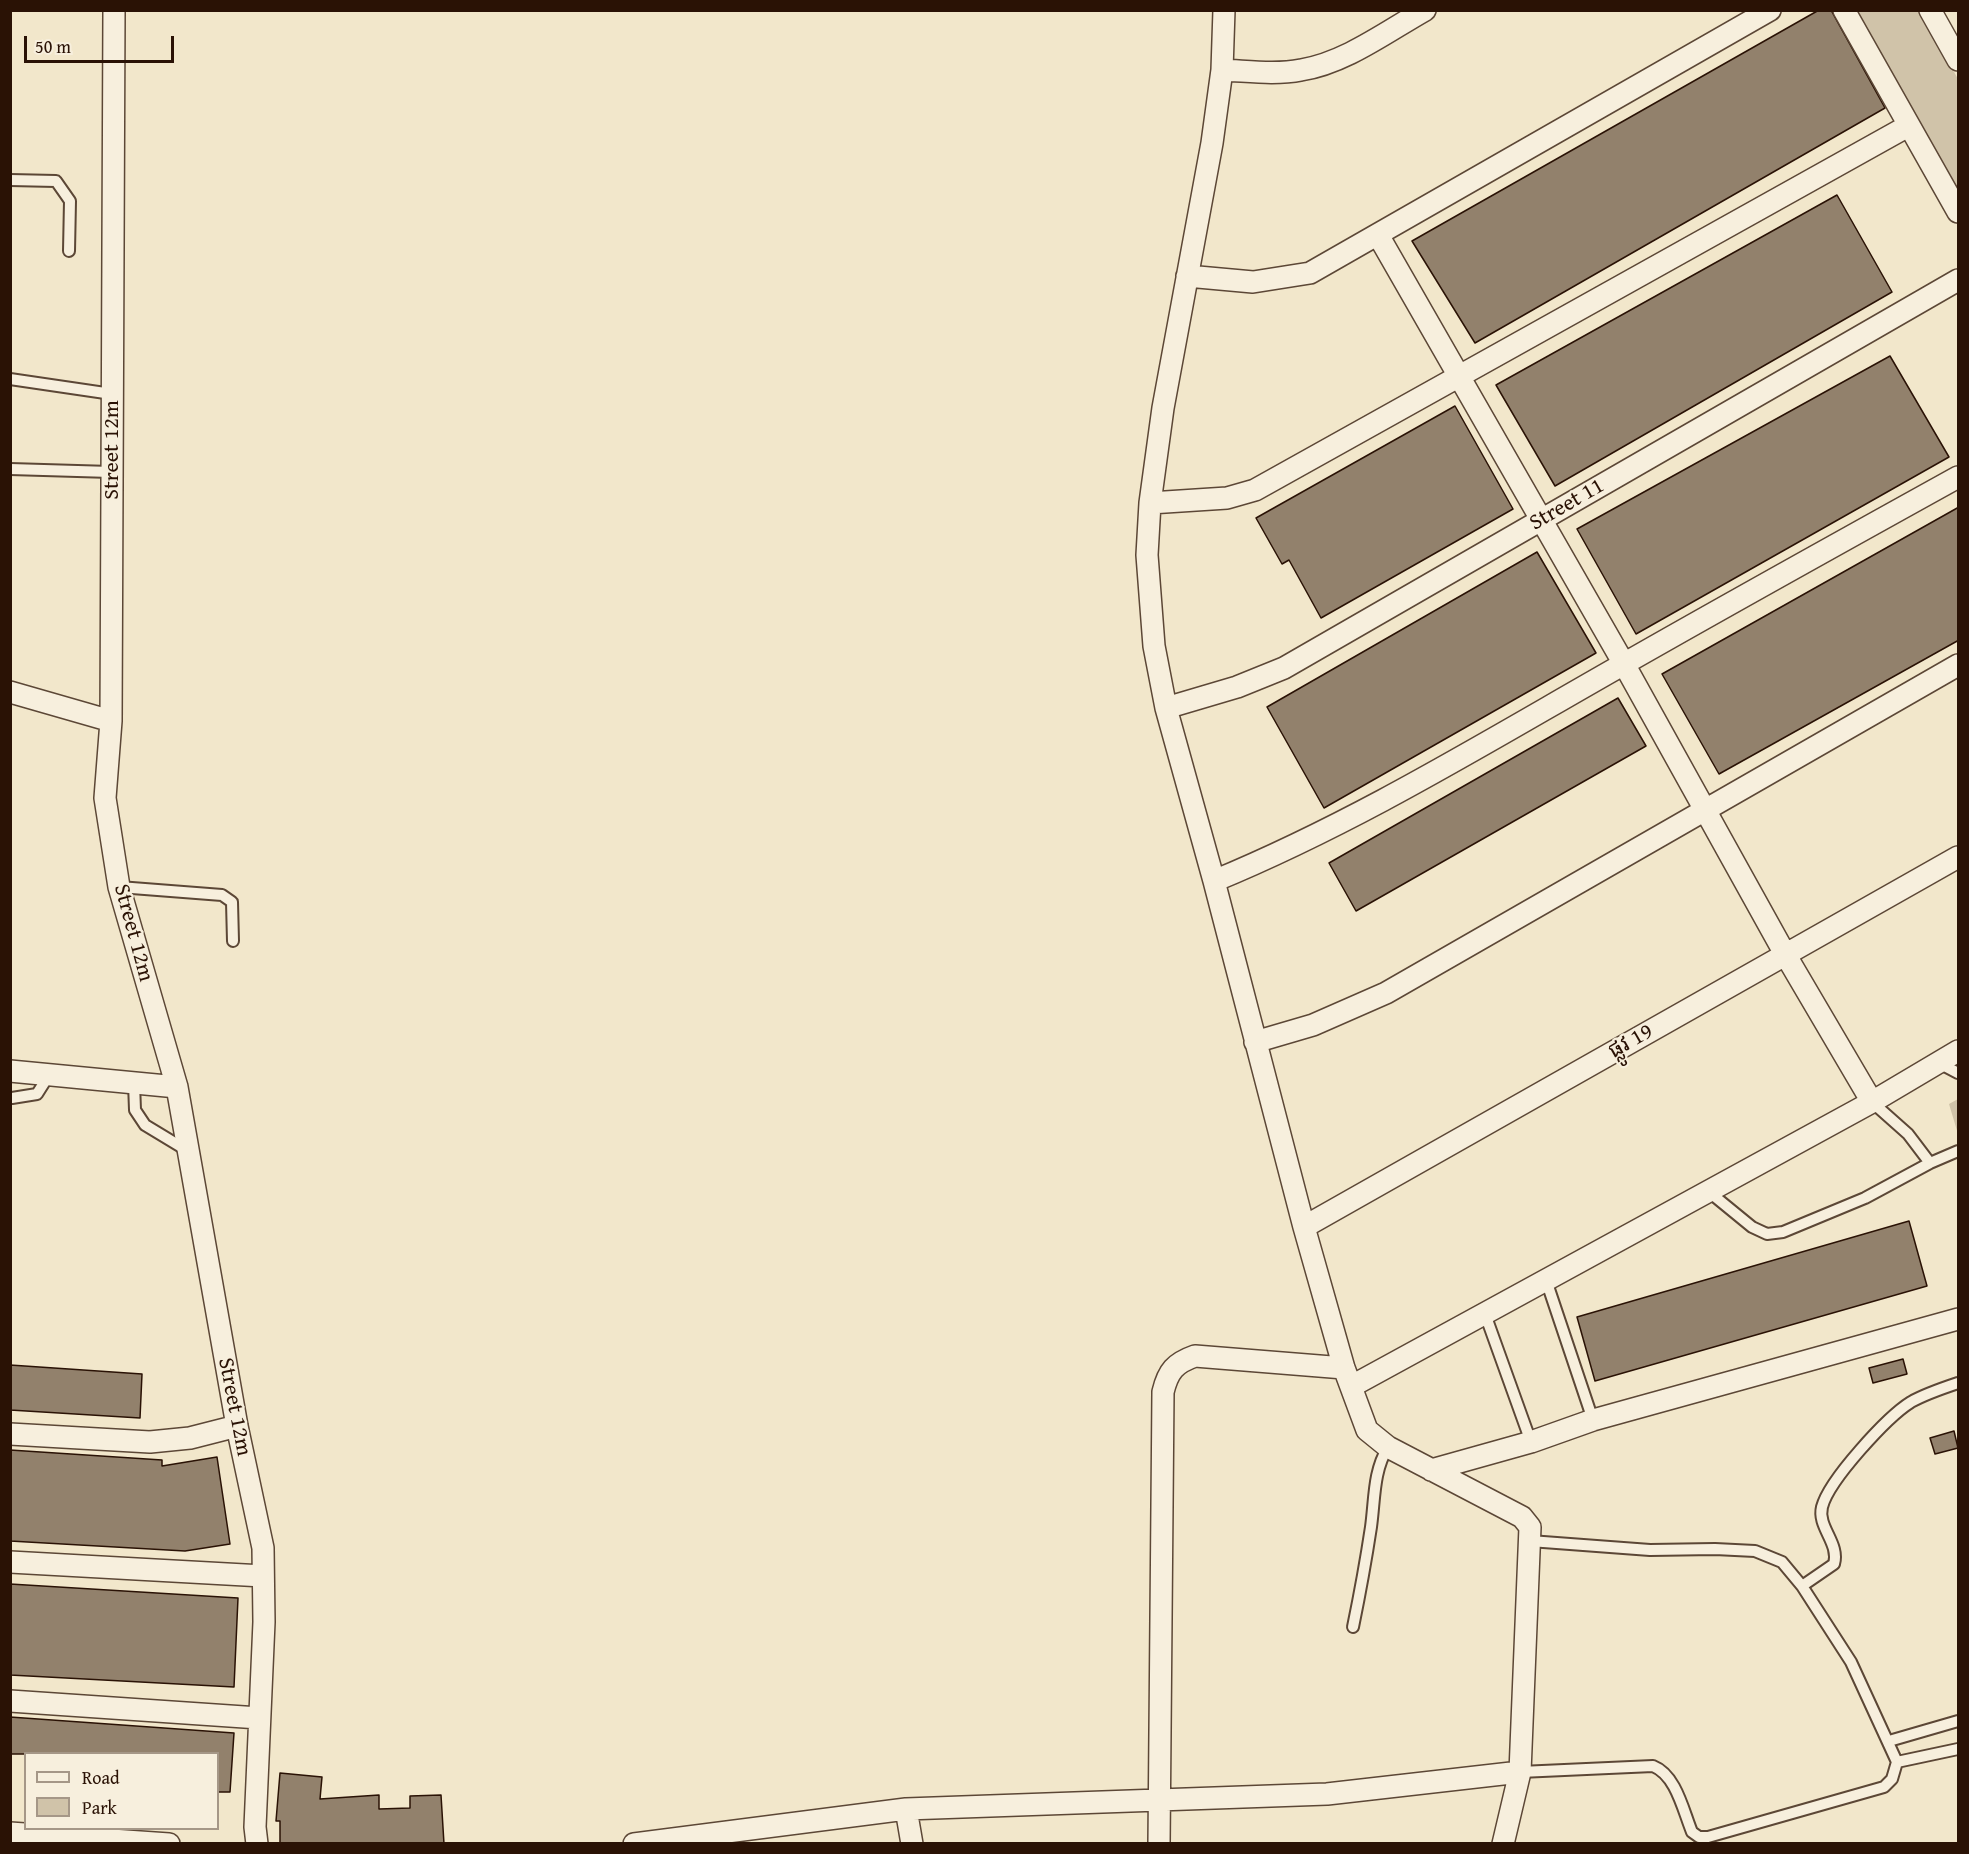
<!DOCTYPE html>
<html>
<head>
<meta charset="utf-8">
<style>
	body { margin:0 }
	#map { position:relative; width:1969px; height:1854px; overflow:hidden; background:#f2e7cb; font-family:"Gentium Book Plus",serif }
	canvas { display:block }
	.frame { position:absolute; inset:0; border:12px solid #2a1205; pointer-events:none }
	.legend { position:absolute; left:24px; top:1752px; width:195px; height:78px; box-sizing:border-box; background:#f7efdd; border:2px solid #a59787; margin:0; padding:8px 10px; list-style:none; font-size:18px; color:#2a1205 }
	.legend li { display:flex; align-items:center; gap:12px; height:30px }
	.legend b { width:30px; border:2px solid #a59787 }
	.scale { position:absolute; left:24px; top:36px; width:150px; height:27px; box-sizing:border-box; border:3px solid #2a1205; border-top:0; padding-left:8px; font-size:18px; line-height:21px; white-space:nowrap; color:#2a1205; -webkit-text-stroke:4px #f7efdd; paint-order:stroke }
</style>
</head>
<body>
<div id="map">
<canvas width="1969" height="1854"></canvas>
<div class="frame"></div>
<ul class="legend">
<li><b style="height:8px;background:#f7efdd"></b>Road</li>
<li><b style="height:16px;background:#d0c3a9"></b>Park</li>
</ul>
<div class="scale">50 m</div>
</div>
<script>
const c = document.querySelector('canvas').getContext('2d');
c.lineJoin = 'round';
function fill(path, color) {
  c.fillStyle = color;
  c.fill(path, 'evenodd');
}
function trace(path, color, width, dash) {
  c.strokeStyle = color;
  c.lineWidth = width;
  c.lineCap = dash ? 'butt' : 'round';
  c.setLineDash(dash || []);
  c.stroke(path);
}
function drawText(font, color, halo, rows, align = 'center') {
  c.font = font + ' "Gentium Book Plus","Noto Sans Khmer",serif';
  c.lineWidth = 4.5;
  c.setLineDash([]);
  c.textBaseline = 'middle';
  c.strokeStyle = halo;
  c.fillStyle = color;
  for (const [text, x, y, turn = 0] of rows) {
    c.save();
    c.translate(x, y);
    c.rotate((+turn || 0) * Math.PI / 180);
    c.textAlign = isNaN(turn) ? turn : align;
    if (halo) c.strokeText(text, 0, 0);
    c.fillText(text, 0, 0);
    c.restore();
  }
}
const green = new Path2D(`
	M1855,11h65l38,68v114z
	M1958,1099v35l-9,-30z`);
const building = new Path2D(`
	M1819,10h12l54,98 -410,235 -63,-102z
	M1837,195l55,97 -337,194 -59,-101z
	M1890,356l59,101 -313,177 -59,-105z
	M1455,406l58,103 -192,109 -32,-58 -7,4 -26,-46z
	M1959,507v133l-240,134 -57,-100z
	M1537,552l59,101 -272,155 -57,-101z
	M1618,698l28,48 -290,165 -27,-48z
	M1909,1221l18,65 -332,95 -18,-64z
	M1903,1359l4,15 -34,9 -4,-15z
	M10,1365l132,9 -2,44 -130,-8z
	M1954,1431l4,17 -23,6 -5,-16z
	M10,1450l152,10v6l55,-9 13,87 -45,7 -175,-10z
	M10,1584l228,14 -4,89 -224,-12z
	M10,1717l224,16 -4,59h-12v-38h-208z
	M280,1773l42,4 -2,22 59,-4v14l31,-1v-12l31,-1 3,49h-164v-23h-4z`);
const lane = new Path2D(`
	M10,180l46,1 14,20 -1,50
	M10,379l102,15
	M10,469l101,3
	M119,887l103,8 10,7 1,39
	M1939,1063l19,10
	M134,1083l1,27 10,15 43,26
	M12,1098l25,-4 12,-19
	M1872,1102l36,32 22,29
	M1708,1191l44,36 15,7 16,-2 82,-34 65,-35 28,-12
	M1546,1280l47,140
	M1485,1314l46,128
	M1802,1586l32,-22c6,-21 -17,-37 -12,-57 7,-27 65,-90 89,-105 14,-8 32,-14 47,-19
	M1353,1627c7,-34 13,-67 18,-100 4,-29 2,-55 17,-80
	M1889,1741l69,-20
	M1897,1762l61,-13
	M1520,1772l133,-6c23,9 30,44 39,66l7,5h9l176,-50 8,-8 5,-17 -46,-100 -49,-76 -20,-24 -27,-11 -40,-2 -65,1 -120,-9`);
const street = new Path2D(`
	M114,10l-3,711 -6,77 14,89 58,200 60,339 26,122 1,74 -9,205 2,17
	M1224,10l-2,60 -10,73 -49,265 -13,95 -3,52 7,91 12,62 48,173 90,346 40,141 23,62 21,17 134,70 8,10 -10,245 -17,72
	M1844,10l114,202
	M1930,10l28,50
	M1222,70c26,1 53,5 79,0 44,-7 85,-38 124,-60
	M1378,235l246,429 161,290 87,148
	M1187,276l66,6 57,-9 460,-263
	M1150,503l77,-5 28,-8 653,-364
	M10,692l101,29
	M1166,708l71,-21 47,-19 674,-388
	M1214,881c143,-59 274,-140 408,-216 112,-64 224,-126 336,-188
	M1255,1042l58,-17 73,-32 572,-328
	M10,1071l167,16
	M1304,1227l654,-370
	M1352,1386l520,-284 86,-51
	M10,1434l140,8 40,-4 47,-12
	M1431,1470l100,-28 62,-22 365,-101
	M10,1562l253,14
	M10,1701l249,17
	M906,1809l6,35
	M10,1833l159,11
	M634,1844l272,-35 421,-15 193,-22
	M1159,1844l4,-452c5,-21 12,-29 32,-36l149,12`);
const streetNames = [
	["Street 12m",112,450,-90],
	["Street 11",1567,505,-30],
	["Street 12m",133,933,75],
	["ផ្លូវ 19",1631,1042,-30],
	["Street 12m",234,1407,79]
];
fill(green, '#d0c3a9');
fill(building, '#92816c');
trace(building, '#2a1205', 1.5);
trace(lane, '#5c4736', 14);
trace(street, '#5c4736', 24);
trace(lane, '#f7efdd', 10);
trace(street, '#f7efdd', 21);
drawText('22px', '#2a1205', '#f7efdd', streetNames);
</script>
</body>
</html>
